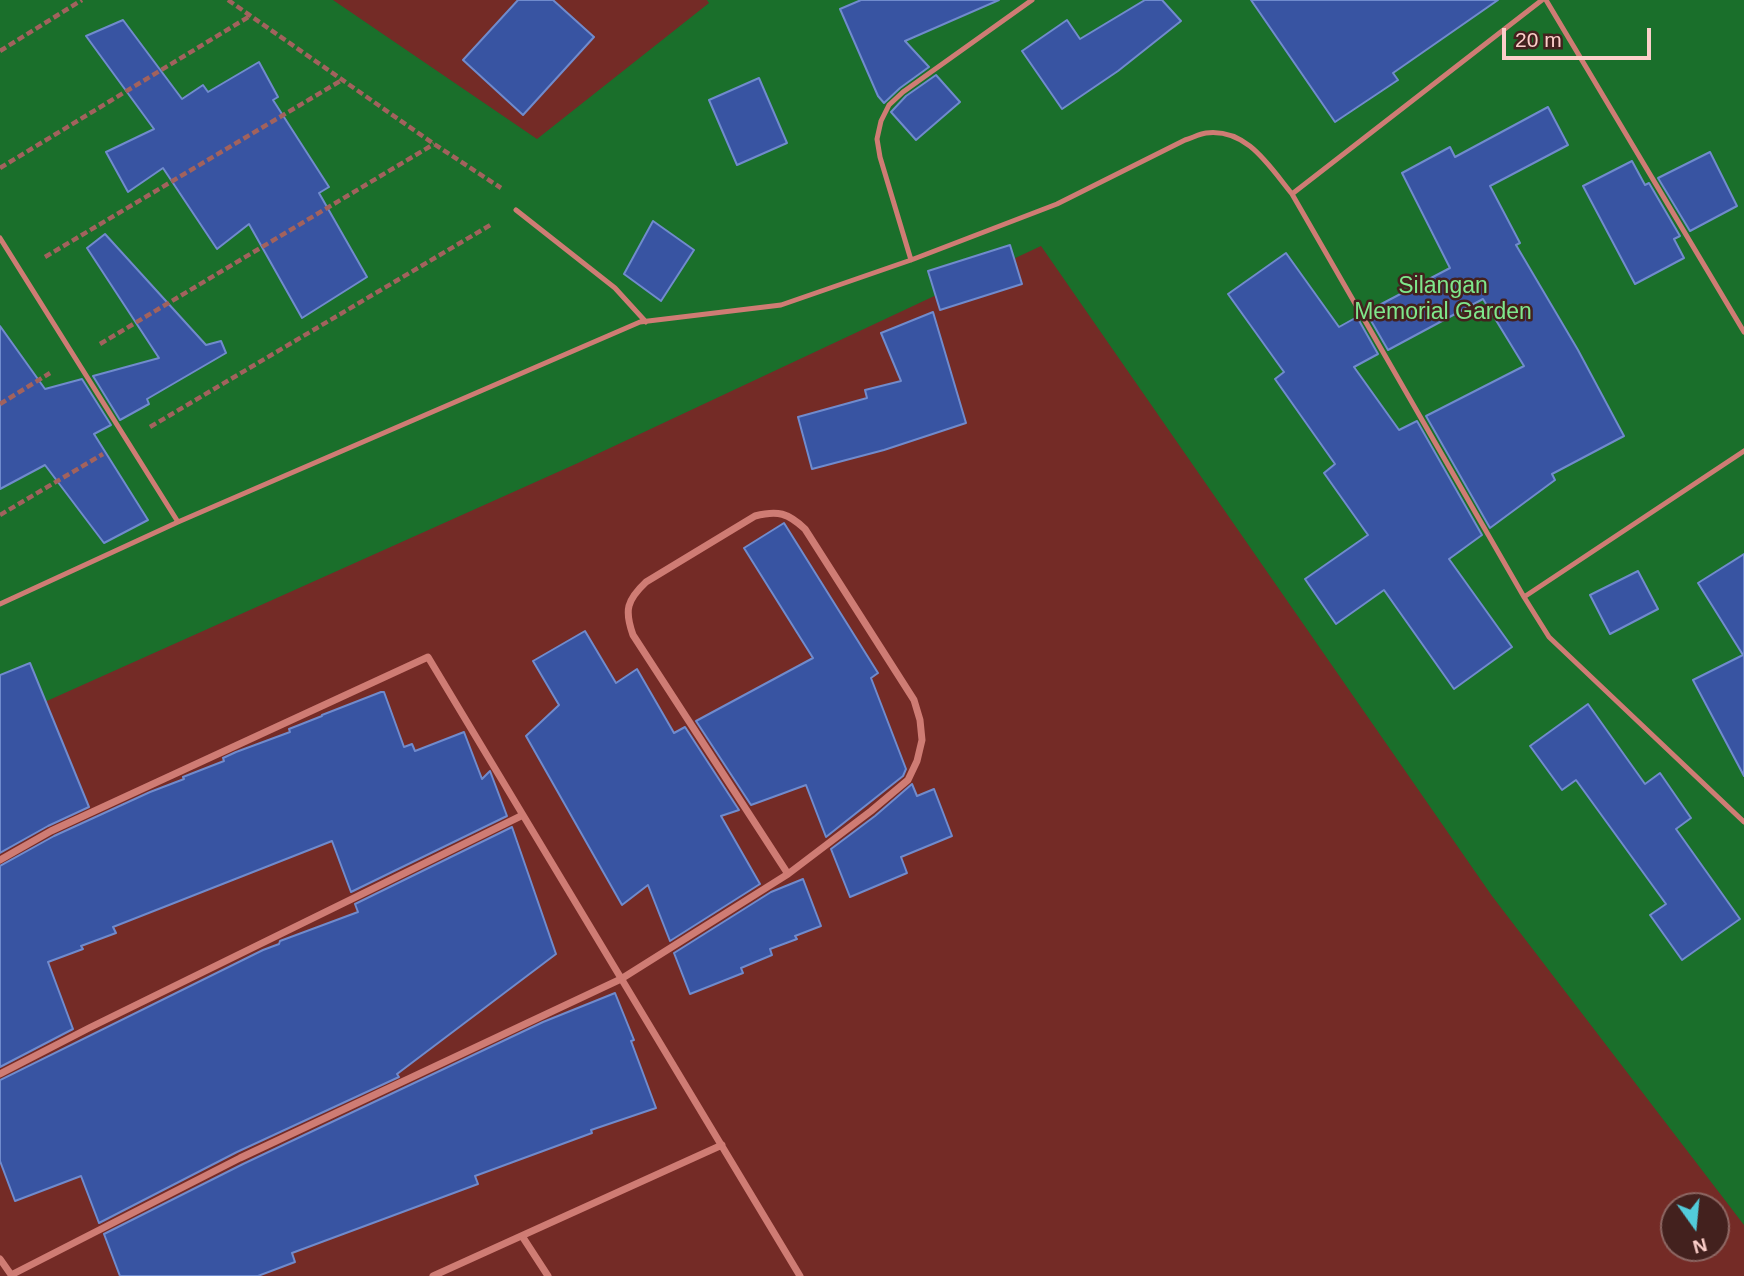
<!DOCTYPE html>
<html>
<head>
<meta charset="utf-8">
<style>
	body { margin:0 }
	#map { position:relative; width:1744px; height:1276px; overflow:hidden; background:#742b26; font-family:Helvetica,sans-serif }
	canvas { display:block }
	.north { position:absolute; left:1660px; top:1192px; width:70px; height:70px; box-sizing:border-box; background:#43211e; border:2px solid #8d6763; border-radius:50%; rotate:165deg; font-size:19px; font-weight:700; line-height:28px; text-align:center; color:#fdcfca }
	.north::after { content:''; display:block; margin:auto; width:24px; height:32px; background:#52cbda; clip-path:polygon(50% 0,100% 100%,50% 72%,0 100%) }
	.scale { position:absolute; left:1502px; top:28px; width:149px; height:32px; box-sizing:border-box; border:4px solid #fdcfca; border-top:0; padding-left:9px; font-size:21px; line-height:24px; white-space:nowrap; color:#fdcfca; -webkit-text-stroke:5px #43211e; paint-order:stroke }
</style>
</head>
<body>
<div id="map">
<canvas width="1744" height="1276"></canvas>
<div class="north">N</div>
<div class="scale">20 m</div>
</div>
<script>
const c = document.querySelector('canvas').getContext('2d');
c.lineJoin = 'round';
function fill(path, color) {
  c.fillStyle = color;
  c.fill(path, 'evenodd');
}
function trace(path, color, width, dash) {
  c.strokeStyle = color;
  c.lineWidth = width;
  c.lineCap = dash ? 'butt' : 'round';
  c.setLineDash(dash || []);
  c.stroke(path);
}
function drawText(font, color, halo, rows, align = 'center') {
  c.font = font + ' Helvetica,sans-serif';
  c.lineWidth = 5;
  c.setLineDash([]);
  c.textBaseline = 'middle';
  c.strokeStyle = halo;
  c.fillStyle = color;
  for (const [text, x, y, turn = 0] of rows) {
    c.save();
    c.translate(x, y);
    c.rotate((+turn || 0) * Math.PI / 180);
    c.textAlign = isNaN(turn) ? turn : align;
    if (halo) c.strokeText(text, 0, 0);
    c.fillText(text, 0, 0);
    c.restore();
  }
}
const green = new Path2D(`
	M0,0h333l204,139 172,-136 -2,-3h1037v1225l-252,-329 -451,-650 -463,217 -578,259z`);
const building = new Path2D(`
	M518,0h35l41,37 -71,78 -60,-55z
	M861,0h138l-94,41 24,26 -29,21 -16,15 -6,-7 -38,-87z
	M1145,0h17l19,21 -63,50 -56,38 -40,-58 45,-31 13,19z
	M1251,0h247l-105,73 5,7 -63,42z
	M123,20l59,79 21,-14 5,7 51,-30 19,35 -5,3 56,87 -10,6 48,84 -65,41 -53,-94 -32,25 -54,-81 -35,24 -22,-40 48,-23 -68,-93z
	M936,75l24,27 -44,38 -25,-28 15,-16z
	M759,78l28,65 -50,22 -28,-65z
	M1548,107l20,38 -78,41 30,57 -4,2 62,105 46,86 -72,38 3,6 -65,48 -64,-112 98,-50 -41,-67 -95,51 -22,-38 84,-44 -48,-95 48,-26 5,10z
	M1710,152l27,54 -47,25 -32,-53z
	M1632,161l13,24 4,-2 31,53 -6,3 10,19 -49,26 -52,-98z
	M653,221l41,29 -33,51 -37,-27z
	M105,234l101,111 15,-4 5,12 -79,46 2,5 -29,16 -27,-44 66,-18 -72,-110z
	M1010,245l12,39 -82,26 -12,-39z
	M1286,253l53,74 18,-10 21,37 -24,13 45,63 18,-9 65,114 -33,24 63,88 -58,42 -70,-99 -48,34 -31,-45 63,-44 -44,-62 11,-9 -60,-85 9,-7 -56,-78z
	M933,312l33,111 -82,27 -72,19 -14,-52 69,-19 -2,-8 36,-9 -20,-48z
	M0,326l45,63 37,-10 29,46 -17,9 54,86 -44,23 -59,-78 -45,24z
	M784,523l94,150 -7,5 35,91 -3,7 -77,61 -20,-52 -55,20 -55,-84 117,-63 -69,-110z
	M1744,554v222l-51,-96 50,-25 -45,-72z
	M1638,571l20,38 -48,25 -20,-39z
	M585,631l31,52 21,-14 37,64 11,-6 54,83 -18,6 39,68 -90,57 -22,-56 -26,20 -96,-169 33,-31 -26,-44z
	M30,663l59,144 -41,19 -48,27v-178z
	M381,692h3l20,55 8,-3 3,7 49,-19 18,47 8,-8 17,45 -156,76 -19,-51 -219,86 3,6 -35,13 2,3 -35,13 25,67 -73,38v-201l54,-30 96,-44 34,-13 -1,-2 5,-2 36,-14 -1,-3 13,-6 54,-20 -1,-3 33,-13v-1z
	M1588,704l57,80 15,-11 31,45 -15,11 64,90 -58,41 -32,-45 16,-11 -90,-124 -14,10 -32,-44z
	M912,784l5,12 17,-7 18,47 -51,21 6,16 -57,24 -19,-48 44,-33z
	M512,827l44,127 -159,120 2,3 -162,75 -138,71 -18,-47 -66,25 -15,-40v-81l263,-130 16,-6 1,-3 78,-29 -3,-8z
	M803,879l18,47 -26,10 2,3 -27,10 2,6 -31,13 2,5 -53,21 -16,-41 97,-61z
	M615,993l19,47 -3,1 25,67 -65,22 1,3 -117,43 3,8 -186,69 3,9 -37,14h-138l-16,-42 139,-70 300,-142z`);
const path = new Path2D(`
	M228,0l206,144 67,44
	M0,51l82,-51
	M0,168l250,-152
	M45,257l297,-177
	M100,344l334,-200
	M0,404l50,-31
	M150,427l342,-203
	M0,515l103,-61`);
const service = new Path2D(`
	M1546,0l198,332
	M1292,194l250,-194
	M516,210l99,78 31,34
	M0,238l178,284
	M911,260l-31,-103 -3,-18 4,-18 8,-16 14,-13 129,-92
	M1524,597l220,-146
	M0,604l178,-82 462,-200 141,-17 130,-45 146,-56 128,-64c7,-2 14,-6 21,-7 41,-5 63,33 86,61l232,403 25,40 195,185`);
const minor = new Path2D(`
	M0,860l51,-29 377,-174 372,619
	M0,1074l89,-46 434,-213
	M522,1236l26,40
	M0,1259l12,17
	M11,1275l229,-117 381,-179 167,-105 83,-63 37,-31 9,-19 5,-21 -2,-20 -6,-20 -109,-171c-17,-16 -27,-19 -50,-13l-109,66c-19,18 -22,28 -13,53l155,239
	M433,1276l289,-131`);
const parkNames = [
	["Silangan",1443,287],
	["Memorial Garden",1443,313]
];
fill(green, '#1a6f2b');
fill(building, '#3854a2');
trace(building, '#708bcd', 2);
trace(path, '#a2625d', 4.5, [7, 3.5]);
trace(service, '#cf7c74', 5);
trace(minor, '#cf7c74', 7);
drawText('23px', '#7fe78b', '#43211e', parkNames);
</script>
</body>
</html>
